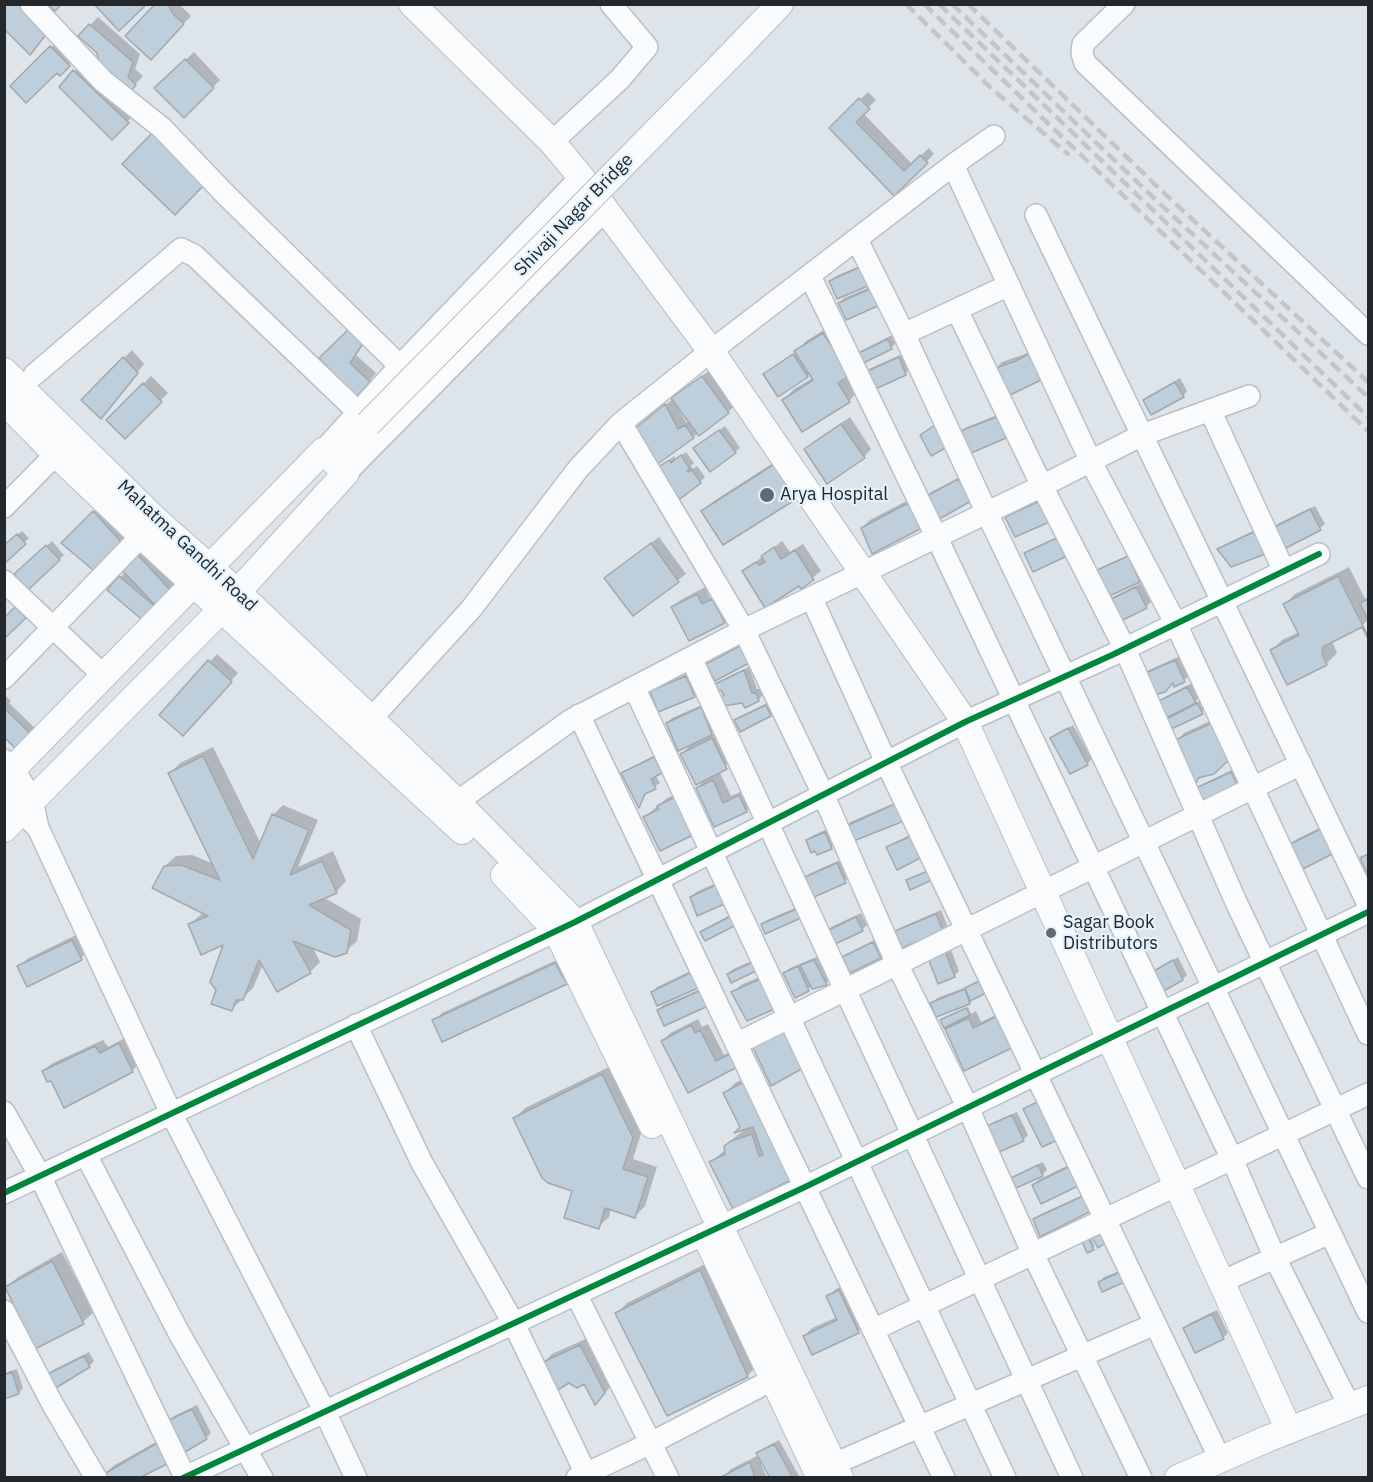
<!DOCTYPE html>
<html>
<head>
<meta charset="utf-8">
<style>
	body { margin:0 }
	#map { position:relative; width:1373px; height:1482px; overflow:hidden; background:#dde4ea; font-family:"IBM Plex Sans",sans-serif }
	canvas { display:block }
	.frame { position:absolute; inset:0; border:6px solid #22282c; pointer-events:none }
</style>
</head>
<body>
<div id="map">
<canvas width="1373" height="1482"></canvas>
<div class="frame"></div>
</div>
<script>
const c = document.querySelector('canvas').getContext('2d');
c.lineJoin = 'round';
function fill(path, color) {
  c.fillStyle = color;
  c.fill(path, 'evenodd');
}
function trace(path, color, width, dash) {
  c.strokeStyle = color;
  c.lineWidth = width;
  c.lineCap = dash ? 'butt' : 'round';
  c.setLineDash(dash || []);
  c.stroke(path);
}
function drawText(font, color, halo, rows, align = 'center') {
  c.font = font + ' "IBM Plex Sans",sans-serif';
  c.lineWidth = 4.5;
  c.setLineDash([]);
  c.textBaseline = 'middle';
  c.strokeStyle = halo;
  c.fillStyle = color;
  for (const [text, x, y, turn = 0] of rows) {
    c.save();
    c.translate(x, y);
    c.rotate((+turn || 0) * Math.PI / 180);
    c.textAlign = isNaN(turn) ? turn : align;
    if (halo) c.strokeText(text, 0, 0);
    c.fillText(text, 0, 0);
    c.restore();
  }
}
const shadow = new Path2D(`
	M157,4h22l12,12 -40,42z
	M98,17l42,37 -5,15 8,7 -13,14 -31,-38 -19,-16z
	M59,40l17,17 -16,17 -3,-3 -45,16z
	M194,52l26,28 -36,36 -28,-28z
	M82,63l53,51 -23,23 -51,-50z
	M868,92l8,8 -13,13 49,51 17,-16 5,6 -40,40 -63,-66z
	M867,263l7,16 -43,2 5,-5z
	M877,284l6,15 -43,4 4,-5z
	M834,324l20,32 5,-4 33,-17 4,8 -5,5 -32,15v27l-10,11 -65,-1 10,-11 19,-11 -3,-5 -3,3 -42,-2 32,-22 9,-11z
	M370,334l-14,21 20,18 -12,15 -43,-30z
	M1038,346l14,23 -57,1 7,-8 23,-8z
	M132,350l12,14 -36,45 -25,-9z
	M904,353l6,16 -5,5h-40l4,-5z
	M710,370l26,35 -8,7 -35,25 -52,-13zM681,409l8,12 -3,1 -7,-12z
	M151,376l17,17 -43,44 -17,-17z
	M1180,378l7,13 -4,5 -39,4 5,-4z
	M1002,413l8,19 -5,5 -43,-6 5,-4z
	M850,417l21,32 -7,8 -58,-8 7,-7z
	M725,426l15,22 -5,4 -35,-8z
	M686,452l8,11 -3,3 2,3 4,-3 8,11 -5,5 -36,-18 10,-8 2,3z
	M787,454l20,32 -104,25 11,-10z
	M963,476l12,19 -48,2 4,-5z
	M916,496l12,24 -66,8 8,-8z
	M1049,496l9,18 -51,3 5,-5z
	M101,505l30,32 -32,36 -36,-30z
	M1315,506l10,18 -5,4h-46l5,-5z
	M1261,527l11,20 -53,2 5,-4z
	M22,531l7,7 -25,23v-14z
	M1062,535l7,16 -5,5 -38,-3 5,-4z
	M659,537l27,37 -53,40 -27,-36z
	M52,541l12,14 -35,33 -13,-14z
	M782,541l8,11 13,-8 18,27 -20,16 -2,-3 -56,-12z
	M143,551l33,35 -25,31 -42,-27 17,-19 -3,-2z
	M1133,553l11,23 -5,4 -33,16 -11,-23 5,-5z
	M1349,567l16,32 3,-2v22l-5,6 -31,16 5,12 -10,10 -39,20 -17,-32 11,-11 17,-8 -15,-27 11,-11z
	M1141,583l10,19 -5,5 -40,-5 5,-4z
	M705,587l5,11 10,-5 11,21 -7,8 -51,-15 8,-7z
	M746,642l7,15 -45,7 5,-4z
	M217,654l21,19 -48,54 -29,-12z
	M1180,656l9,20 -5,4 -41,-4 4,-5z
	M749,667l8,22h4l2,6 -5,5 -15,1 -18,-7 -3,-5 -7,-3 5,-5z
	M691,672l8,19 -5,4 -35,15 -8,-19 5,-4z
	M1192,683l8,14 -8,7 10,-4 4,8 -4,4 -38,9 8,-7 -18,-10 5,-4z
	M5,695l6,6 -2,2 28,27 -19,18 -14,-13z
	M771,701l4,9 -5,5 -34,5 5,-4z
	M704,704l12,25 -7,7 11,-5 14,29 -15,11 12,25 16,-7 7,15 -8,7 -31,14 -18,-37 11,-11 -26,-23 11,-12 -26,-19 5,-5z
	M1221,716l-18,59 -7,7 -19,-41 7,-8z
	M1073,725l19,34 -5,5 -35,-26z
	M213,747l48,97 12,-29 10,-10 35,15 -20,47 35,-16 13,30 -10,11 -13,5 38,22 -4,22 -11,10 -34,-5 8,16 -10,10 -47,-8 -10,24 -22,22 -13,-21 8,-46 -36,-19 14,-12 -39,-46 11,-10 16,-1 22,9 -44,-91 10,-10z
	M659,753l7,14 -11,8 5,8 -12,8 -9,14 -16,-31 5,-5z
	M1236,768l5,10 -5,5 -38,5 5,-4z
	M683,791l9,43 -47,-17 22,-19z
	M902,800l6,15 -62,12 4,-5z
	M1332,822l10,23 -50,-1 5,-5z
	M830,828l6,15 -5,5 -24,-7 5,-5z
	M919,831l9,19 -40,-2 5,-5z
	M842,859l8,18 -5,4 -39,-3 5,-5z
	M725,879l3,22 -36,-4 4,-5z
	M802,905l3,7 -42,12 4,-4z
	M941,910l6,15 -5,5 -45,1 5,-4z
	M736,912l-31,27 -3,-7 4,-4z
	M861,913l6,12 -5,5 -35,2 4,-5z
	M80,933l8,18 -7,7 -62,9 8,-8z
	M878,938l7,14 -5,4 -29,15 -7,-13 5,-5z
	M950,947l9,24 -4,4 -16,7 -9,-24z
	M819,956l11,23 -4,4 -14,3 -16,10 -11,-23 5,-5z
	M563,957l11,18 -8,8 -123,57 -9,-19 8,-8z
	M1178,957l9,18 -4,4 -30,-7z
	M759,958l3,6 -34,10 5,-5z
	M697,968l-39,36 -5,-12 4,-5z
	M773,971l13,27 -53,-6 8,-7z
	M969,986l5,12 -4,5h-38l5,-5z
	M706,987l6,13 -53,10 4,-5z
	M968,1007l3,7 5,-3 5,11 29,-14 14,28 -78,-7 8,-7 -10,-4z
	M698,1019l4,8 6,-3 16,31 16,-9 -52,45 -25,-50 7,-8z
	M127,1037l13,26 -8,8 -80,9 -9,-9 8,-7 52,-24 5,7z
	M613,1065l30,62 -10,32 24,8 -12,39 -10,10 -24,-8 -2,9 -11,10 -24,-37 -59,-72 10,-10z
	M755,1073l47,94 -91,-5 15,-13 -1,-3 11,-10 11,-8 -5,-1 -17,-34 10,-10z
	M1017,1112l11,23 -5,5 -34,-13 5,-5z
	M1079,1160l-37,42 -9,-17 5,-5z
	M1043,1162l4,8 -5,5 -29,3 5,-4z
	M1090,1192l-50,43 -5,-15 4,-5z
	M1090,1235l5,12 -7,4 -6,-12z
	M62,1252l32,60 -11,10 -47,25 -29,-60 11,-10z
	M711,1261l47,104 -11,11 -130,-63 10,-10z
	M1127,1268l-24,22 -3,-8 4,-5z
	M846,1284l19,40 -7,8 -54,4 8,-8 25,-11 -9,-21 8,-7z
	M1217,1310l11,23 -5,5 -38,-10 5,-5z
	M588,1338l24,47 -9,10 -18,-13 -41,-20 8,-8z
	M89,1352l5,9 -5,5 -41,9 5,-5z
	M17,1369l6,19 -4,5 -15,4v-24z
	M197,1405l14,28 -5,5 -37,-17 5,-5z
	M165,1437l9,18 -8,8 -60,11 7,-8z
	M779,1440l20,36 -2,2h-26l-8,-15 -2,1 6,14h-44l8,-9 28,-14 4,-6z`);
const building = new Path2D(`
	M4,4h16l28,28 -18,23 -26,-26z
	M48,4h14l-7,7z
	M94,4h53l-28,27z
	M155,4h13l5,10 11,10 -33,36 -26,-24z
	M89,24l44,38 -5,15 8,8 -6,7 -31,-28 -2,-11 -19,-17z
	M50,46l20,20 -10,10 -3,-3 -31,30 -16,-17z
	M185,59l29,29 -30,30 -30,-30z
	M73,70l56,53 -17,17 -53,-53z
	M859,98l11,11 -14,13 48,49 16,-16 8,8 -34,33 -65,-68z
	M154,131l53,51 -32,33 -53,-51z
	M862,266l8,19 -33,14 -8,-18z
	M872,288l8,17 -34,15 -8,-17z
	M350,328l14,14 -14,21 20,19 -14,15 -37,-39z
	M823,333l27,42 -12,8 12,19 -48,30 -20,-32 31,-20 -19,-29z
	M888,339l4,10 -35,17 -5,-10z
	M1030,353l15,25 -39,19 -13,-28 23,-8z
	M793,354l15,23 -30,20 -15,-23z
	M123,357l15,16 -37,46 -20,-19z
	M899,357l7,18 -35,16 -8,-18z
	M702,376l27,37 -30,23 -28,-38z
	M1175,382l9,15 -33,18 -8,-15z
	M143,383l19,19 -37,37 -19,-19z
	M665,404l13,25 7,-4 9,13 -38,27 -24,-34z
	M997,417l9,21 -35,15 -11,-22z
	M938,423l11,23 -18,10 -11,-21z
	M841,424l24,34 -38,26 -23,-35z
	M719,430l17,23 -26,19 -17,-24z
	M681,455l9,14 -3,2 1,1 4,-2 9,13 -21,16 -23,-31 12,-8 2,3z
	M776,463l22,35 -75,47 -22,-34z
	M958,479l13,22 -35,20 -11,-24z
	M1044,499l10,21 -39,17 -10,-20z
	M908,503l14,25 -50,26 -11,-26z
	M1310,509l11,21 -39,20 -9,-22z
	M93,511l32,35 -26,29 -38,-32z
	M1256,531l12,22 -37,14 -14,-18z
	M17,534l9,10 -21,19 -1,-18z
	M1057,538l8,19 -32,15 -9,-19z
	M651,543l28,39 -46,34 -29,-38z
	M46,545l14,15 -32,30 -14,-16z
	M774,547l7,12 14,-9 19,30 -13,9 -2,-3 -34,22 -23,-37 14,-9 3,3 6,-3 -4,-6z
	M137,554l35,38 -16,14 -35,-37z
	M1128,556l12,26 -35,16 -12,-26z
	M119,576l39,33 -12,14 -39,-33z
	M1338,576l30,60 -1,1 -5,-10 -39,20 -1,7 5,11 -40,20 -17,-35 29,-15 -16,-31z
	M1136,587l11,21 -32,16 -10,-22z
	M697,594l5,10 10,-5 13,24 -36,18 -18,-34z
	M1368,599v22l-8,-18z
	M15,607l11,11 -22,21v-21z
	M740,646l9,17 -34,18 -9,-17z
	M208,660l24,22 -49,54 -24,-21z
	M1175,660l10,22 -11,5 -1,-4 -8,9 -15,4 -9,-21z
	M744,670l8,23h4l3,8 -14,7 -3,-5 -19,3 -4,-7 5,-4 -3,-5 -5,1 -3,-6z
	M686,676l9,21 -37,15 -8,-21z
	M1187,687l9,16 -36,18 -7,-17z
	M1197,703l6,11 -36,17 -4,-10z
	M4,704l4,3 -3,2 28,27 -15,15 -14,-14z
	M766,705l5,11 -31,16 -6,-12z
	M701,707l11,28 -34,16 -12,-28z
	M1214,722l17,36 -17,16 -16,4 -2,6 -21,-44z
	M1068,728l20,37 -18,9 -20,-36z
	M712,738l15,31 -31,16 -16,-31z
	M203,756l50,103 19,-45 37,16 -19,45 32,-14 15,32 -28,12 42,25 -4,23 -12,4 -42,-16 18,32 -34,19 -18,-32 -16,40h-7l-4,11 -21,-7 5,-14 -6,-8 13,-37 -22,10 -13,-31 20,-8 -56,-28 12,-22 17,-1 39,15 -52,-107z
	M654,757l8,16 -11,6 5,10 -11,5 -6,14 -18,-35z
	M1231,772l6,12 -35,18 -6,-14z
	M713,780l10,23 16,-8 8,17 -33,15 -18,-39z
	M675,797l18,38 -33,16 -17,-34 16,-8 -2,-3z
	M897,803l7,18 -53,21 -7,-15z
	M1327,826l11,25 -35,18 -13,-25z
	M825,832l7,17 -15,6 -2,-4 -4,2 -5,-13z
	M914,835l10,21 -27,14 -11,-23z
	M1368,854v21l-8,-17z
	M837,863l9,20 -32,14 -9,-20z
	M930,870l4,9 -24,11 -4,-10z
	M720,883l9,19 -32,14 -7,-19z
	M797,909l4,9 -36,16 -4,-10z
	M936,914l7,17 -41,17 -7,-17z
	M731,916l5,9 -31,16 -5,-9z
	M856,917l7,14 -30,14 -8,-13z
	M72,940l10,20 -55,27 -10,-21z
	M873,942l8,16 -31,15 -8,-16z
	M945,951l10,26 -17,7 -10,-26z
	M814,960l13,25 -15,4 -12,-24z
	M1173,960l10,20 -21,12 -10,-20z
	M755,961l3,9 -27,13 -4,-9z
	M555,963l12,21 -125,58 -10,-22z
	M798,966l11,25 -14,7 -12,-25z
	M692,972l6,16 -41,18 -6,-14z
	M765,977l14,30 -32,14 -16,-29z
	M981,980l5,13 -16,8 -5,-13z
	M965,989l5,15 -34,13 -6,-14z
	M701,990l7,16 -44,20 -7,-16z
	M966,1008l4,7 -26,13 -4,-8z
	M1002,1014l16,31 -54,26 -19,-42 24,-11 4,10z
	M691,1025l4,8 5,-3 16,31 16,-8 7,13 -51,27 -27,-52z
	M785,1027l20,40 -34,19 -20,-43z
	M119,1043l14,29 -69,36 -13,-27 -4,1 -5,-11 53,-25 5,7z
	M602,1074l31,64 -10,31 25,8 -13,41 -30,-10 -6,21 -35,-11 8,-27 -24,-8 -6,-5 -29,-60z
	M744,1082l49,97 -60,30 -24,-47 16,-8 -1,-8 7,-5 21,-7 7,22 4,-1 -10,-28 -19,6 6,-6 -17,-34z
	M1041,1100l19,39 -18,8 -19,-38z
	M1012,1115l12,26 -25,11 -12,-26z
	M1074,1164l10,19 -43,21 -9,-19z
	M1038,1165l5,11 -27,12 -5,-10z
	M1085,1195l8,15 -53,27 -7,-18z
	M1103,1229l7,11 -12,8 -7,-13z
	M1087,1236l7,14 -7,3 -6,-14z
	M52,1261l32,63 -49,25 -30,-62z
	M700,1270l48,107 -81,39 -52,-103z
	M1122,1271l5,10 -25,11 -4,-10z
	M839,1290l20,43 -47,22 -9,-19 34,-16 -11,-24z
	M1212,1314l12,25 -29,14 -12,-25z
	M580,1345l25,48 -10,12 -11,-21 -7,4 -8,-5 -13,8 -13,-29z
	M84,1356l6,11 -36,22 -8,-14z
	M12,1372l7,22 -15,5v-24z
	M192,1409l15,30 -22,13 -18,-31z
	M157,1443l10,21 -28,14h-33l-2,-4z
	M774,1444l19,34h-23l-14,-25z
	M750,1462l5,16h-33l-1,-1z`);
const minor = new Path2D(`
	M31,4l72,77 59,47 64,67 174,171
	M1124,4l-41,40 -1,9 3,10 283,271
	M552,142l68,-63 27,-32 -36,-43
	M953,165l138,297 85,162 192,410
	M1036,215l332,689
	M857,240l47,94 83,179 381,799
	M810,276l126,260 296,623 43,99 75,149
	M957,310l85,176 83,163 111,253 132,276
	M904,334l105,-49
	M34,375l147,-126 14,7 163,156
	M1210,410l74,161
	M621,423l123,207 79,164 74,170 71,144 65,146 108,224
	M323,451l77,-85 181,-189
	M346,473l259,-263
	M4,507l63,-64
	M4,581l100,95
	M812,599l74,163 334,697
	M691,658l381,820
	M4,678l148,-153
	M634,687l371,791
	M579,715l365,763
	M371,719l100,-110 107,-140 43,-46 90,-72 242,-186 41,-29
	M4,760l10,9 18,31 6,28 -17,-17 -17,-24
	M447,812l10,-10 114,-82 173,-90 298,-144 100,-51 107,-39
	M38,828l133,285 154,299 31,66
	M356,1025l66,138 92,161 74,154
	M736,1044l565,-280
	M4,1112l36,64 145,301
	M86,1155l93,178 83,145
	M4,1193l571,-271 390,-200 147,-67 207,-101
	M1221,1282l109,-49
	M577,1296l91,182
	M4,1311l49,94 43,73
	M873,1330l495,-236
	M834,1464l321,-140
	M183,1478l622,-291 563,-275
	M577,1478l74,-35 121,-63`);
const major = new Path2D(`
	M412,4l140,138 29,35 130,174 254,371 324,708
	M736,50l44,-46
	M4,371l153,150 80,71 134,127 86,83 118,120 265,556
	M4,401l52,53 86,82 320,295
	M334,461l34,-37
	M4,778l319,-327 23,22 -124,136 -218,220
	M504,875l52,55 96,195
	M707,1239l113,239
	M1178,1478l89,-39 101,-40`);
const rail = new Path2D(`
	M906,4l86,85 77,66
	M924,4l444,427
	M939,4l429,413
	M952,4l206,198 210,195
	M968,4l197,190 203,188`);
const majorBridge = new Path2D(`
	M368,424l368,-374`);
const cycleway = new Path2D(`
	M4,1193l571,-271 390,-200 147,-67 207,-101
	M183,1478l622,-291 563,-275`);
const markers = [
	[767,495,8,"#636a6e"],
	[1051,933,6,"#636a6e"]
];
const streetNames = [
	["Shivaji Nagar Bridge",574,215,-46],
	["Mahatma Gandhi Road",187,546,43]
];
const poiNames = [
	["Arya Hospital",780,495],
	["Sagar Book",1063,923],
	["Distributors",1063,944]
];
fill(shadow, '#0003');
fill(building, '#becedb');
trace(building, '#a2a8ac', 1.5);
trace(minor, '#bac0c5', 24);
trace(major, '#bac0c5', 28);
trace(minor, '#fafbfc', 21);
trace(major, '#fafbfc', 26);
trace(rail, '#c4c5c7', 4.5, [12, 6]);
trace(majorBridge, '#bac0c5', 28, []);
trace(majorBridge, '#fafbfc', 26);
trace(cycleway, '#00873e', 6);
for (const [x, y, r, color] of markers) {
  const dot = new Path2D();
  dot.arc(x, y, r, 0, 2 * Math.PI);
  c.fillStyle = color;
  c.fill(dot);
  trace(dot, '#e4f2fd', 2);
}
drawText('18px', '#22282c', '#e4f2fd', streetNames);
drawText('18px', '#22282c', '#e4f2fd', poiNames, 'left');
</script>
</body>
</html>
